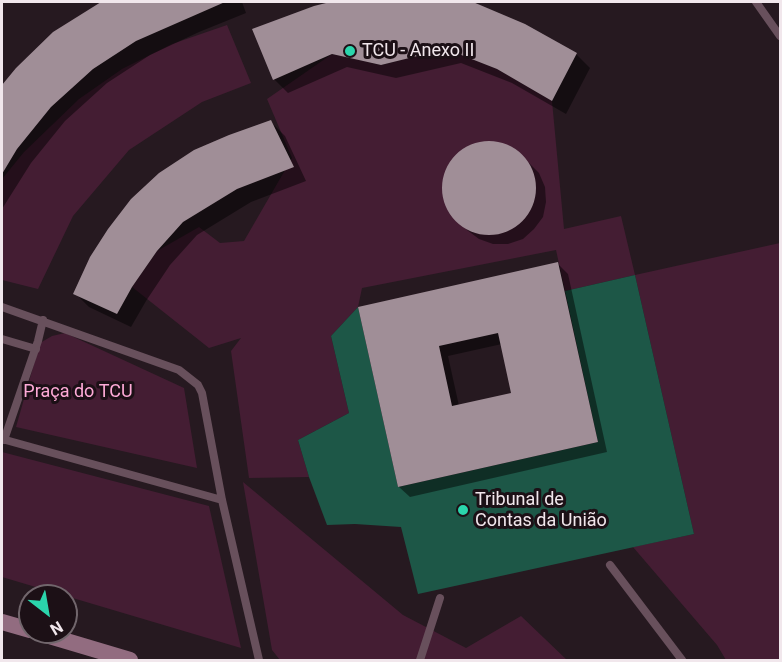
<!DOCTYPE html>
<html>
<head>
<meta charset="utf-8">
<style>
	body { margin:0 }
	#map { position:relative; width:782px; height:662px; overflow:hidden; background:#261920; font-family:Roboto,sans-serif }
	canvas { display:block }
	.frame { position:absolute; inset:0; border:3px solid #f1e7ec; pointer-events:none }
	.north { position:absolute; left:18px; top:584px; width:60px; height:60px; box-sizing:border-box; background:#1c1016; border:2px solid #71666c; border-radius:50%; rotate:149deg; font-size:16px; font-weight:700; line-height:24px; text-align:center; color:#f1e7ec }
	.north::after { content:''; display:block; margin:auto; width:21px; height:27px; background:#2bd5ac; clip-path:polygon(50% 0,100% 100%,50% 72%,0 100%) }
</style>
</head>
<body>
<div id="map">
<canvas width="782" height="662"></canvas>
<div class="frame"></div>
<div class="north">N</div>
</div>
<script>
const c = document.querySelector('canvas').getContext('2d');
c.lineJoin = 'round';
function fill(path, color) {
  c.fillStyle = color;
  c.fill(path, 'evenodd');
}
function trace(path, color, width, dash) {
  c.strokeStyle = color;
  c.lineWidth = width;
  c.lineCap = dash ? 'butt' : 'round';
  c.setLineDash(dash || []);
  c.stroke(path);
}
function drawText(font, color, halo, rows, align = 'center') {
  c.font = font + ' Roboto,sans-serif';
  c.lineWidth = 6;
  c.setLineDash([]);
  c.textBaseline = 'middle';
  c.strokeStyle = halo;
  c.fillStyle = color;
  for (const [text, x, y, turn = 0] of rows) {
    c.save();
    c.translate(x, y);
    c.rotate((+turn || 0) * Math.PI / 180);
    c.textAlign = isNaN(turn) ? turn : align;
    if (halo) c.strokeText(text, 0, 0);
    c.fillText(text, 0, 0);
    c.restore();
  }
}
const green = new Path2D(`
	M227,25l24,58 -49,19 -73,48 -56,66 -35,73 -36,-9v-101l22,-27 55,-53 43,-30 50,-25z
	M446,49l51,20 55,32 12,128 57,-13 14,59 145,-32v417h-54l-9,-15 -84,-98 61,-13 -59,-259 -70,16 -9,-41 -194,38 -4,19 -27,29 18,77 -51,27 11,37 -60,1 -18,-127 10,-13 -32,10 -77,-61 25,-36 42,-24 21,16 24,-2 48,-83 -25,-59 65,-45 49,11z
	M65,333l119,55 13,80 -181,-41 24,-84 12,-7z
	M2,452l207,54 32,142 -239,-71z
	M243,482l160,133 63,33 55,-32 46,44h4h-291l-8,-10z`);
const water = new Path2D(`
	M635,275l59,259 -276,60 -17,-67 -46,-3 -28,1 -18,-48 -11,-37 51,-27 -18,-77 27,-29 40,180 200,-45 -33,-151z`);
const shadow = new Path2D(`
	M105,2h137l4,11 -47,19 -49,23 -43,28 -42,38 -34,42 -29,46v-122l15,-18z
	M336,2h134l106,52 14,14 -24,46 -54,-31 -51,-20 -65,15 -49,-11 -59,26 -14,-14 40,-72z
	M271,122l14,14 21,45 -55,21 -54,33 -27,30 -24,36 -15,26 -42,-20 -14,-14z
	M489,142l15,2 13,7 22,22 6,14 1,15 -3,15 -9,12 -11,10 -15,5h-15l-14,-5 -12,-9 -20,-23 -3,-15 1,-15 6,-14 10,-11 13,-7z
	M557,263l11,11 39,178 -197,45 -11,-10 -39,-179zM502,344l11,50 -54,12 -11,-50z`);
const building = new Path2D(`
	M101,2h124l-89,39 -43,28 -42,38 -34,42 -15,25v-89l14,-17 37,-36z
	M330,2h143l52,22 52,29 -25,48 -55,-32 -51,-20 -65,16 -49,-11 -59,26 -21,-51 62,-23z
	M271,120l23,47 -57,22 -54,33 -26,29 -25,36 -15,27 -44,-20 17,-37 18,-28 23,-30 28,-26 35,-23 35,-15z
	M442 188a47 47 0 1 1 94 0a47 47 0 1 1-94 0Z
	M558,262l40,180 -200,45 -40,-180zM498,333l13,60 -59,13 -13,-60z`);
const service = new Path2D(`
	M756,2l24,34
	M2,307l177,63 19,15 4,8 20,107 37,160
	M2,339l34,10
	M2,439l220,61
	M4,440l34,-99 5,-21
	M610,565l72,95
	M420,660l20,-62`);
const secondary = new Path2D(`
	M2,622l28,8
	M36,632l94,28`);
const markers = [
	[350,51,6,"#2bd5ac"],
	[463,510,6,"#2bd5ac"]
];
const poiNames = [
	["TCU - Anexo II",362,51],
	["Tribunal de",475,500],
	["Contas da União",475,521]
];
const parkNames = [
	["Praça do TCU",78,392]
];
fill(green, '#441d33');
fill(water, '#1d5747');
fill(shadow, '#0007');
fill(building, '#a08e97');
trace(service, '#68505c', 8);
trace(secondary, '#926c80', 16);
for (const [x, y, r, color] of markers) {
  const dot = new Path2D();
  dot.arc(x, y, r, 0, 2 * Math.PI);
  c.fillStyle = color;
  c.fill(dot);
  trace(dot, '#1c1016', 2);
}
drawText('18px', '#f1e7ec', '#1c1016', poiNames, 'left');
drawText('18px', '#feaad7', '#1c1016', parkNames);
</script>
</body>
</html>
